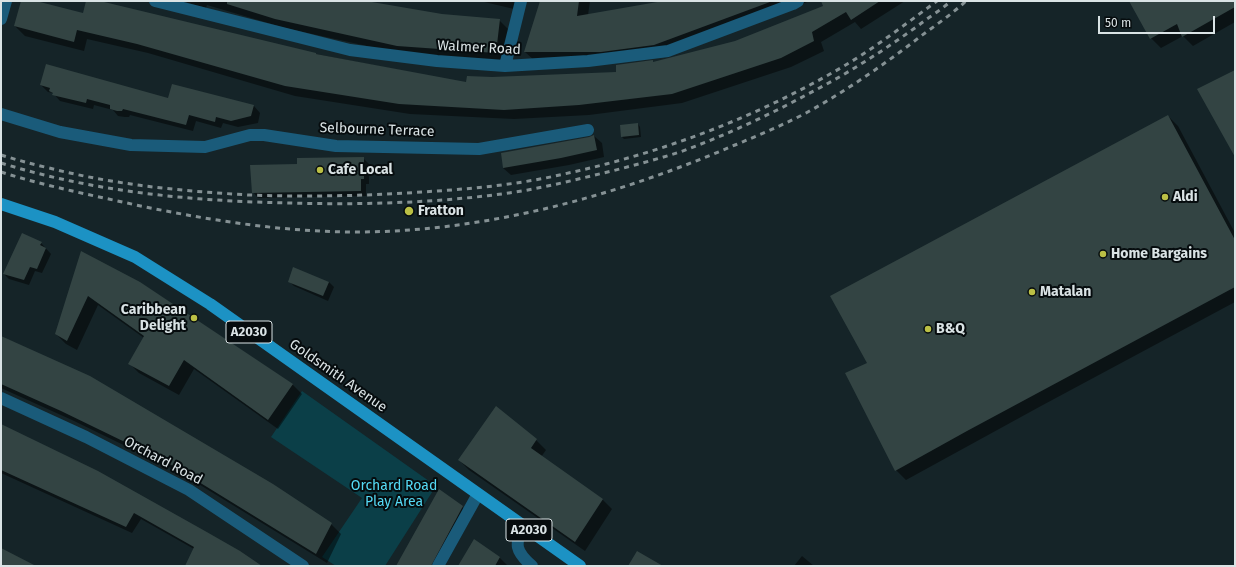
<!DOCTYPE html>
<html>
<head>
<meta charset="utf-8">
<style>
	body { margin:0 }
	#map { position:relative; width:1236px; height:567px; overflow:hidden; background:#152428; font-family:"Fira Sans",sans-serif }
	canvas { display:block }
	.frame { position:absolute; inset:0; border:2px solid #dae3e5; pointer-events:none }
	.scale { position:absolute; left:1098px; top:16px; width:117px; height:18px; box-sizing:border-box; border:2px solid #dae3e5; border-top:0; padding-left:5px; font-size:12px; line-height:14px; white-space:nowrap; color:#dae3e5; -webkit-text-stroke:3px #060c0e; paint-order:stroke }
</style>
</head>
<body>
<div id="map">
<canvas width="1236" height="567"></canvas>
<div class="frame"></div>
<div class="scale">50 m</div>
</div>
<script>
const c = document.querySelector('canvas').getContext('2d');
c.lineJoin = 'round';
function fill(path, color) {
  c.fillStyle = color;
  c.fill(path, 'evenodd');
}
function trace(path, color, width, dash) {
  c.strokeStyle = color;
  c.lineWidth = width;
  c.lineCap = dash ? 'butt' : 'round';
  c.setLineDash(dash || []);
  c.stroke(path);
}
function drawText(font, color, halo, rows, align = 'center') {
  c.font = font + ' "Fira Sans",sans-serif';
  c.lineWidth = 4;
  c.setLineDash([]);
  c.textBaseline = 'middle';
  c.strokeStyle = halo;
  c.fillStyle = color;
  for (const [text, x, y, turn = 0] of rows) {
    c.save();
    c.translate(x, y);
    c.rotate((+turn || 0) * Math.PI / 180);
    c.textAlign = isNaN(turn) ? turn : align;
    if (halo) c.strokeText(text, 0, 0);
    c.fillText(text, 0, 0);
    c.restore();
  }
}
const green = new Path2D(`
	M302,391l134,95 -51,80h-49l-14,-9 40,-59 -91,-61z`);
const shadow = new Path2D(`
	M22,1h10l52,13 3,-13h9l220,53 150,29 26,-5 125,-5 118,-31 89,-35 -2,-6h83l-44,28 -6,-7 -34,20 3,9 -33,16 -109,36 -93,12 -75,4 -104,-5 -115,-18 -147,-43 -61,-14 -3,12 -59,-15 -10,-10z
	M181,1h179l82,14 57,5 10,10 -4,32 -97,-7 -123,-27 -78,-23 -1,3z
	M480,1h35l-1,8z
	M544,1h46l-2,14 80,-14h142l-146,54 -129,6 -10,-9z
	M1130,1h105v21l-42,24 -10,-10 -22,12 -10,-10z
	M41,85l128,14 85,7 6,7 -2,10 -20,4 -15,-4 -2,5 -25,-7 -3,10 -63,-16 -1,2h-4l-7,-1 -5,-6 -19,-5 -1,4 -33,-8 -7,-8 -5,-1z
	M1168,116l10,10 57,107v69l-194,104 -135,74 -10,-10 -28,-107z
	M638,124l2,3 1,10 -17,2 -2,-2z
	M594,136l8,7 2,14 -35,8 -58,10 -8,-7z
	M363,158l6,6v20h-3v12l-108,2 -5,-6 45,-27z
	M41,243l10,11 -9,19 -7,-2 -6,14 -20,-6 -5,-5z
	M82,253l57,30 154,102 9,9 -24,35 -84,-60 -15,26 -40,-22 -10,-10 15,-25 -46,-33 -21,45 -11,-6 -10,-10z
	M289,281l40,1 5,5 -6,14 -34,-15z
	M1,338l330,186 10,10 -14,29 -148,-91 -107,-52 -71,-32z
	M1,425l259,141h-70l4,-17 -53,-30 -9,14 -131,-60z
	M536,440l10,10 -5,7 62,43 9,9 -27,42 -116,-81 -10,-10z
	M462,507l10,10 -27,49h-48z
	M802,556l12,10h-20z
	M499,557l9,9h-49z`);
const building = new Path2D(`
	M21,1h15l47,12 3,-12h14l216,52v1l150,28 1,-6 25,1 124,-5v-7l37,-5v2l82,-21 88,-35 -2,-5h59l-29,19 -5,-8 -34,20 2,9 -33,17 -109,36 -93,11 -75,5 -105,-6 -114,-18 -148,-42 -60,-14 -3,12 -60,-16z
	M227,1h139l76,13 58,5 -4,34 -99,-7 -122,-27 -48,-15z
	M540,1h39l-2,15 86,-15h107v1l-116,43 -53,7h-77z
	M1129,1h106v6l-53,30 -5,-13 -27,15z
	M46,64l122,34 4,-14 82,21 -3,11 -20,5 -15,-4 -1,5 -26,-7 -3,10 -63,-16 -1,2h-5l-7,-2v-4l-23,-6 -1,4 -34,-8 1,-2 -4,-2 1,-3 -10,-3z
	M1235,70v87l-38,-68z
	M1168,115l67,125v47l-268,144 -72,40 -50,-98 22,-10 -37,-67z
	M638,123l1,12 -18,2 -1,-12z
	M594,135l3,15 -36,8 -58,10 -2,-15 88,-16z
	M364,157v22h-3v12l-109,2 -2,-28 47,-1v-6z
	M22,233l20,9 -2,3 6,3 -9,21 -7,-2 -6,13 -21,-6z
	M81,251l59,31 153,102 -25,36 -84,-60 -15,26 -41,-22 16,-28 -56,-40 -21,45 -12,-7z
	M293,267l36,15 -6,14 -35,-14z
	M1,336l89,40 183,108 59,39 -16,31 -148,-91 -107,-52 -60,-27z
	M496,406l41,33 -6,9 72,51 -28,43 -117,-82z
	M1,424l97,47 107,60 35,20 22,15h-77l9,-19 -60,-34 -8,14 -125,-57z
	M439,489l24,17 -32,60h-35z
	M474,539l26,18 -5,9h-37z
	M1,548l35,18h-35z
	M637,551l26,15h-35z`);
const street = new Path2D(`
	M155,1l195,49 87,11 68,5 83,-5 80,-10 125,-47 5,-3
	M1,19l5,-18
	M505,66l16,-65
	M1,114l59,18 71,13 74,2 45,-12h14l72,11 143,3 109,-19
	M1,398l85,39 103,53 114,76
	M522,525c-7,20 -7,26 10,41
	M438,566l40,-72`);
const primary = new Path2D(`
	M1,204l54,18 80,35 75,47 370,262`);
const rail = new Path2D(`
	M1,155c16,5 31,9 48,13 66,17 132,23 200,27 58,2 115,1 173,-3 47,-3 95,-7 142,-18 98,-21 193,-57 280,-108 32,-19 63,-43 93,-65
	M1,163c93,29 191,38 288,40 73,2 147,0 220,-10 35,-5 69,-14 103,-22 23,-6 46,-12 68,-19 44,-16 87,-36 128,-58 39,-20 75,-43 111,-69 10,-8 22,-15 32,-24
	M1,172c44,14 90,23 135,33 72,15 146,27 220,27 130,0 260,-36 379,-87 24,-10 48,-20 71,-32 40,-22 79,-49 115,-77 15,-11 31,-22 45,-35`);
const markers = [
	[320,170,4,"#bbc045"],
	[1165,197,4,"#bbc045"],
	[409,211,5,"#bbc045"],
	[1103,254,4,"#bbc045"],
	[1032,292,4,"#bbc045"],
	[194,318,4,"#bbc045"],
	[928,329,4,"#bbc045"]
];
const shields = [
	[249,332,46],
	[529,530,46]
];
const shieldNames = [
	["A2030",249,332],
	["A2030",529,530]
];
const streetNames = [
	["Walmer Road",479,48,3],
	["Selbourne Terrace",377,130,2],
	["Goldsmith Avenue",338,376,35],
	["Orchard Road",163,461,28]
];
const poiNames = [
	["Cafe Local",328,170],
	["Aldi",1173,197],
	["Fratton",418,211],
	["Home Bargains",1111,254],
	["Matalan",1040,292],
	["Caribbean",186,310,"right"],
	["Delight",186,326,"right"],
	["B&Q",936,329]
];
const parkNames = [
	["Orchard Road",394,486],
	["Play Area",394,502]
];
fill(green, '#0b3f48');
fill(shadow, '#0007');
fill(building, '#334443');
trace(street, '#1a5b7a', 12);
trace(primary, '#1c92c4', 12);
trace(rail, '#859194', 3, [5, 5]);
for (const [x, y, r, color] of markers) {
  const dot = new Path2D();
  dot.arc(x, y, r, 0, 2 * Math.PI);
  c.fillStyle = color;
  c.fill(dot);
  trace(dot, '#060c0e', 1.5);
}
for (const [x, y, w] of shields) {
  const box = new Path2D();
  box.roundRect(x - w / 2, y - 11, w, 22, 3);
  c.fillStyle = '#060c0e';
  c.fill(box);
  trace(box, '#dae3e5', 1);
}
drawText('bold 13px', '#dae3e5', null, shieldNames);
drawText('14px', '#dae3e5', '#060c0e', streetNames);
drawText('bold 14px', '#dae3e5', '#060c0e', poiNames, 'left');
drawText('14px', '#55daf5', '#060c0e', parkNames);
</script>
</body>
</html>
